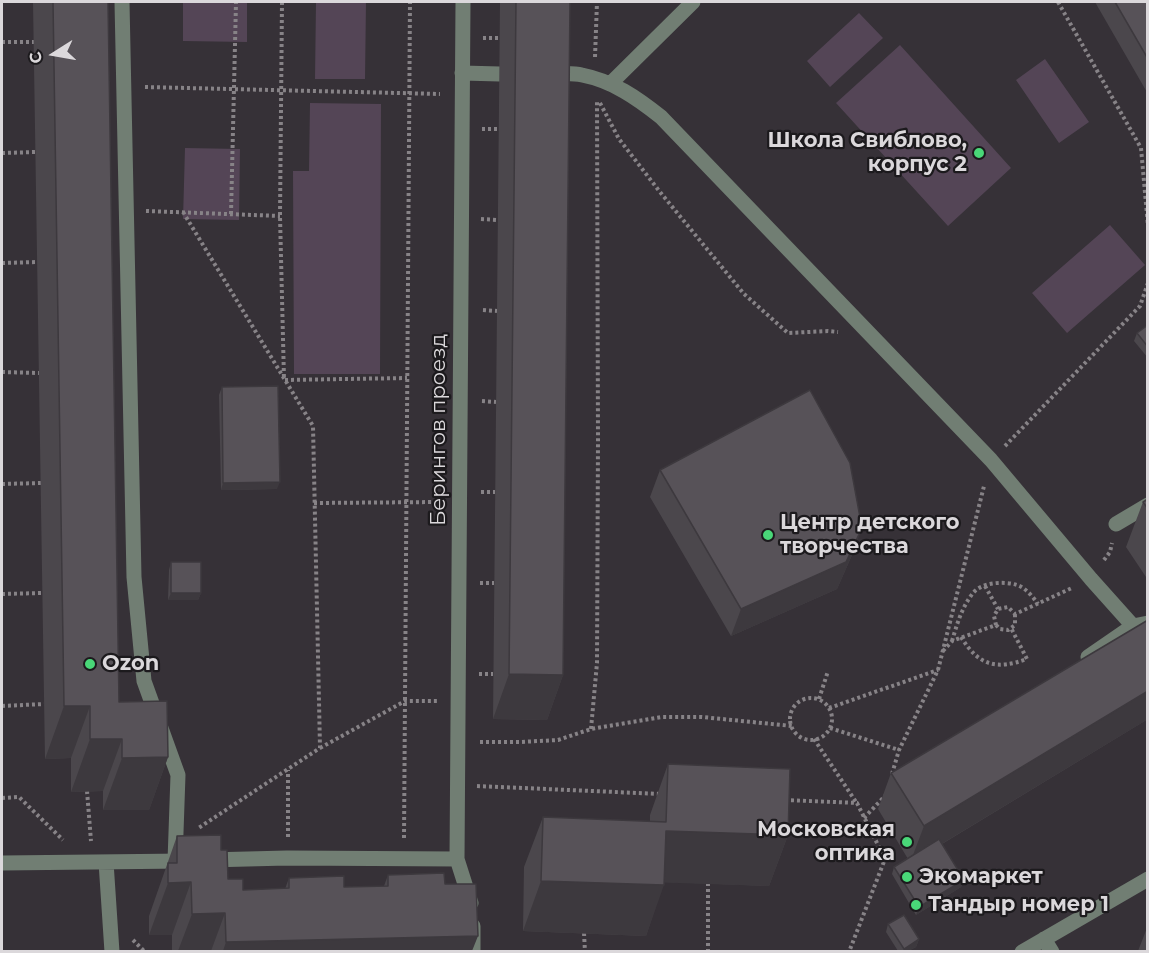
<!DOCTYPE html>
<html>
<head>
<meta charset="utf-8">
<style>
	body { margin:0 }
	#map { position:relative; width:1149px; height:953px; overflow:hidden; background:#363137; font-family:Montserrat,sans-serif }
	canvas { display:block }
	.frame { position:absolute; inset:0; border:3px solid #dbd8db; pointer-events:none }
	.north { position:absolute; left:24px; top:24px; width:60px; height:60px; -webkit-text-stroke:4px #1c1a1d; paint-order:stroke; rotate:259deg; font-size:16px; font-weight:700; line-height:24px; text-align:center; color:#dbd8db }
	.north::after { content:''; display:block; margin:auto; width:21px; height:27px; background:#dbd8db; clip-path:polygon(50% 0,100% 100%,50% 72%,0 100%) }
</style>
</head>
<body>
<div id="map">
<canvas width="1149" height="953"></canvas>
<div class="frame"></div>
<div class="north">С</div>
</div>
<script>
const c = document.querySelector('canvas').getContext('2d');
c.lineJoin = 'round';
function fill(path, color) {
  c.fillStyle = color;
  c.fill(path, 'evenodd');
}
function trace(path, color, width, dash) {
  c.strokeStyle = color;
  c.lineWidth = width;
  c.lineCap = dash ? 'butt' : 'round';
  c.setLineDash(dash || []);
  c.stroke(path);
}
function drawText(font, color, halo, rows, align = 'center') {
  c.font = font + ' Montserrat,sans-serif';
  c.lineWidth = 4.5;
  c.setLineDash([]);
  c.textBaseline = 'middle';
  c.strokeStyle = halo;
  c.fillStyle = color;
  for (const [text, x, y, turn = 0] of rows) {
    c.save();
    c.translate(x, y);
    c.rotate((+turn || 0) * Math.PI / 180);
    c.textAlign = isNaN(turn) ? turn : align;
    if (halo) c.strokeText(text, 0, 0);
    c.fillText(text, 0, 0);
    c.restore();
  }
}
const green = new Path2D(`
	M183,2h64v40l-64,-1z
	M316,2h50l-1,77h-50z
	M859,13l24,25 -53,49 -23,-26z
	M900,45l111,123 -63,58 -112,-123z
	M1045,59l44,63 -30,21 -43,-63z
	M310,103l71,1 -1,270h-86l-1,-203h16z
	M185,148l55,1 -1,71 -56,-1z
	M1110,225l35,40 -78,68 -35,-40z`);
const path = new Path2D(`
	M282,2l-2,214 4,163
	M1058,2l83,146 7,78
	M483,38h17
	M2,42h32
	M595,57l2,-55
	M145,87l295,7
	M600,103l19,36 41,53 84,102 44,39 40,-2 10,1
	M482,129h17
	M2,153l34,-1
	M146,211l134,5
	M183,212l130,214 7,322 -123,81
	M231,214l5,-212
	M481,219l17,1
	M2,263l35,-1
	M483,310l14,1
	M2,372l37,1
	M285,380l122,-2
	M482,401l14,1
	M1005,446l135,-140 8,-23
	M2,484l39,-1
	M481,492h14
	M314,503l125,-1
	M1104,560l6,-8 2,-9
	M480,583h14
	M985,586l13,23
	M2,594l40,-1
	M996,625l4,4 8,1 7,-5v-11
	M961,637c18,29 35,33 66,22l-16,-31
	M952,641c5,-17 10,-34 21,-48 9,-11 31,-12 44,-8 9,3 16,12 21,19
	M943,651l9,-10 44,-16 -2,-9 4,-7 10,-2 7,7 57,-26
	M479,674h14
	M790 719a21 21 0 1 1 42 0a21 21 0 1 1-42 0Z
	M819,699l9,-28
	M2,706l42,-2
	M829,708l109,-38
	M830,728l69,22
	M591,729l6,-66 1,-223 -1,-340
	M814,739l42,63
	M480,742h40l38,-2 33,-11 71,-12h40l90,9
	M320,748l85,-47h32
	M892,774l7,-24 39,-80 46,-184
	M477,786l184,8
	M87,791l4,50
	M2,798l17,-1 44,43
	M785,800l72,3 28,56 -36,93
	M864,818l21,-22
	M288,837v-67
	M404,838l6,-836
	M584,933l1,19
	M133,940l12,12
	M708,952v-68`);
const minor = new Path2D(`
	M122,2l12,575 10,104 34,94 -3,86
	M463,2l-6,857 14,44
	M462,73l38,1
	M554,73c9,1 19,0 28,2 31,6 55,23 79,42l330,343 100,119 42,47 15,-3
	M610,84l83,-82
	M1116,524l32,-19
	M1088,657l45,-31
	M208,860l79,-2 170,1
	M106,862l6,90
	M2,863l183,-2
	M473,926v26
	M1044,939l8,13
	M1022,952l126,-73`);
const wall = new Path2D(`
	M33,2h75l11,700 49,55 -19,53h-46v-19l-32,1v-34l-26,1z
	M500,2h70l-7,673 -16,45 -54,-1z
	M1095,2h53v92z
	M1148,325v33l-14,-17 3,-8z
	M222,387l55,102 -56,1 -2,-95z
	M660,470l192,85 -15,34 -106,47 -81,-139z
	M1148,499v81l-22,-33 17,-45z
	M171,562l30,31 -3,7h-30l1,-30z
	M1148,620v99l-206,125 22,36 -3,7 -45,28 -24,-41 2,-7 14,-8 -30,-50 13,-36z
	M668,764l120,71 -19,51 -105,-4 -18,54 -123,-5 1,-64 19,-50 107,4v-6z
	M177,836l44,14 7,29 15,11 42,-1 4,-11 55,9 40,-1 4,-11 57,9 27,67h-300v-16h-23v-19z
	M888,924l31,15 -3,8 -8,4h-10l-12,-19z
	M1148,927v24h-10l9,-23z`);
const shadedWall = new Path2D(`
	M280,482l-3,7 -56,1 2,-7z
	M862,528l-10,27 -15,34 -106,47 10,-27z
	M171,593h30l-3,7h-30z
	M509,674l54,1 -16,45 -54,-1z
	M1148,691v28l-238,144 14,-37z
	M64,706h26l-19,52 -26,1z
	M90,739h32l-19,52 -32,1z
	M168,757l-19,53h-46l19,-52z
	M666,831l122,4 -19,51 -121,-4z
	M964,880l-3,7 -45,28 3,-8z
	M541,881l123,4 -18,51 -123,-5z
	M191,882l-19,53h-23l19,-52z
	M225,913l-14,38h-33l14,-37z
	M478,936l-6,15h-249l3,-9z
	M919,939l-3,8 -8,4h-5l1,-2z`);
const building = new Path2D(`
	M53,2h55l11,700 48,-1 1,56 -46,1v-19h-32v-33h-26z
	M516,2h54l-7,673 -54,-1z
	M1115,2h33v57z
	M1148,325v22l-11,-14z
	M278,386l2,96 -57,1 -1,-96z
	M810,390l40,73 12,65 -16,34 -105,47 -81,-139z
	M1148,499v10l-5,-7z
	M171,562h30v31h-30z
	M1148,620v71l-224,135 -33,-53z
	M668,764l122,5 -2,66 -122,-4 -2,54 -123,-4 2,-64 123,5z
	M221,835v15h6l1,29h15v11l46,-2v-10l55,-2v11l44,-1v-11l56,-2 1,11h31l2,52 -252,6 -1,-29 -33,1 -1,-32 -23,1v-20h9v-27z
	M939,839l25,41 -45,27 -25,-40z
	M904,915l15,24 -15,10 -16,-25z`);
const markers = [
	[979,153,6,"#49d778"],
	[768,535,6,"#49d778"],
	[90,664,6,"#49d778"],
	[907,842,6,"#49d778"],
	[907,877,6,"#49d778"],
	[916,905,6,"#49d778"]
];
const poiNames = [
	["Школа Свиблово,",967,141,"right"],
	["корпус 2",967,165,"right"],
	["Центр детского",780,523],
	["творчества",780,547],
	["Ozon",102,664],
	["Московская",895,830,"right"],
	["оптика",895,854,"right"],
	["Экомаркет",919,877],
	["Тандыр номер 1",928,905]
];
const streetNames = [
	["Берингов проезд",439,430,-90]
];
fill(green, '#544556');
trace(path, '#878387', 4, [3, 3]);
trace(minor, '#717e73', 15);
fill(wall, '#4b474c');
fill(shadedWall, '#3d393e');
fill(building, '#575258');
trace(building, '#3d393e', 1.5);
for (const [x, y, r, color] of markers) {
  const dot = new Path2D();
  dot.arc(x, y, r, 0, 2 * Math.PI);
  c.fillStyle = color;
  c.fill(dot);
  trace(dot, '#1c1a1d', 2);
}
drawText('bold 21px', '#dbd8db', '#1c1a1d', poiNames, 'left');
drawText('21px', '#dbd8db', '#1c1a1d', streetNames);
</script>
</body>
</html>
